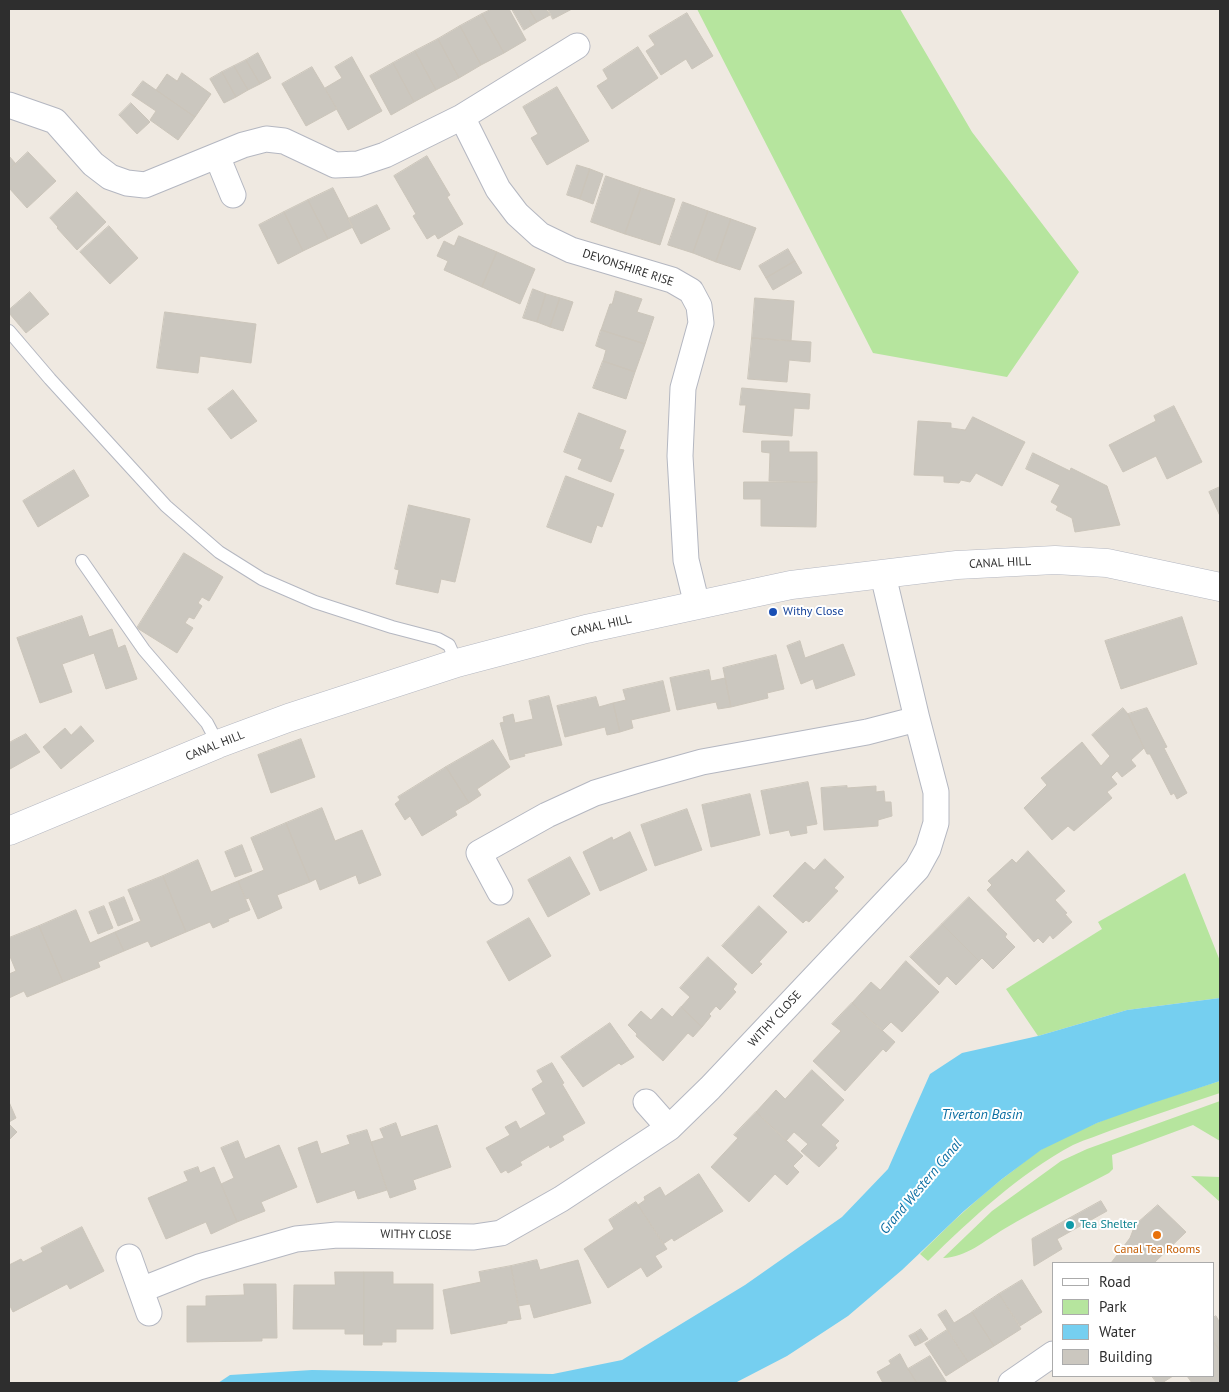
<!DOCTYPE html>
<html>
<head>
<meta charset="utf-8">
<style>
	body { margin:0 }
	#map { position:relative; width:1229px; height:1392px; overflow:hidden; background:#efe9e1; font-family:"PT Sans",sans-serif }
	canvas { display:block }
	.frame { position:absolute; inset:0; border:10px solid #2e2e2e; pointer-events:none }
	.legend { position:absolute; left:1052px; top:1262px; width:162px; height:115px; box-sizing:border-box; background:#fff; border:1px solid #ababab; margin:0; padding:6px 9px; list-style:none; font-size:15px; color:#2e2e2e }
	.legend li { display:flex; align-items:center; gap:10px; height:25px }
	.legend b { width:25px; border:1px solid #ababab }
</style>
</head>
<body>
<div id="map">
<canvas width="1229" height="1392"></canvas>
<div class="frame"></div>
<ul class="legend">
<li><b style="height:6px;background:#fff"></b>Road</li>
<li><b style="height:14px;background:#b6e59e"></b>Park</li>
<li><b style="height:14px;background:#75cff0"></b>Water</li>
<li><b style="height:14px;background:#cbc7bf"></b>Building</li>
</ul>
</div>
<script>
const c = document.querySelector('canvas').getContext('2d');
c.lineJoin = 'round';
function fill(path, color) {
  c.fillStyle = color;
  c.fill(path, 'evenodd');
}
function trace(path, color, width, dash) {
  c.strokeStyle = color;
  c.lineWidth = width;
  c.lineCap = dash ? 'butt' : 'round';
  c.setLineDash(dash || []);
  c.stroke(path);
}
function drawText(font, color, halo, rows, align = 'center') {
  c.font = font + ' "PT Sans",sans-serif';
  c.lineWidth = 4;
  c.setLineDash([]);
  c.textBaseline = 'middle';
  c.strokeStyle = halo;
  c.fillStyle = color;
  for (const [text, x, y, turn = 0] of rows) {
    c.save();
    c.translate(x, y);
    c.rotate((+turn || 0) * Math.PI / 180);
    c.textAlign = isNaN(turn) ? turn : align;
    if (halo) c.strokeText(text, 0, 0);
    c.fillText(text, 0, 0);
    c.restore();
  }
}
const green = new Path2D(`
	M697,9h203l72,123 107,140 -72,105 -134,-24z
	M1185,873l35,88v37l-93,12 -89,26 -32,-47 96,-60 -4,-7z
	M1220,1081v12c-36,12 -72,24 -108,37 -12,5 -26,9 -39,15 -54,29 -101,73 -145,116l-8,-7c30,-30 60,-59 94,-84 9,-7 18,-15 28,-21 56,-31 118,-49 178,-68z
	M1220,1101v40l-27,-16 -81,30 1,14 -4,4c-34,18 -71,36 -105,56 -20,12 -37,28 -61,29l49,-47 69,-50 26,-12z
	M1191,1176l29,1v25z`);
const water = new Path2D(`
	M1220,998v83l-70,23 -53,19 -56,27 -39,29 -38,32 -62,59 -54,46 -61,40 -52,27h-517l12,-8 82,-5 241,4 69,-14 123,-75 97,-68 46,-48 42,-95 32,-21 76,-17 89,-26z`);
const building = new Path2D(`
	M492,9h17l17,31 -22,13 -22,-39z
	M512,9h17l8,13 -13,8z
	M529,9h17l4,6 -13,7z
	M548,9h24l-19,10z
	M687,13l26,43 -21,13 -6,-10 -25,16 -15,-24 9,-6 -6,-9z
	M482,14l22,39 -23,12 -21,-39z
	M460,26l21,39 -22,13 -21,-39z
	M438,39l21,39 -23,12 -21,-39z
	M638,47l20,31 -46,31 -15,-23 11,-7 -5,-9z
	M415,51l21,39 -22,12 -21,-39z
	M258,53l13,25 -11,6 -14,-24z
	M352,57l30,54 -34,19 -23,-42 17,-10 -7,-11z
	M246,60l14,24 -12,6 -14,-24z
	M393,63l21,39 -23,13 -21,-39z
	M234,66l14,24 -12,7 -14,-25z
	M312,67l25,42 -31,17 -24,-42z
	M222,72l14,25 -12,6 -14,-24z
	M182,73l29,21 -16,23 -39,-27 11,-16 10,7z
	M143,81l52,36 -17,23 -28,-20 6,-9 -24,-16z
	M557,87l32,54 -42,24 -16,-27 7,-4 -15,-27z
	M131,103l19,19 -13,12 -18,-19z
	M28,152l28,29 -29,27 -18,-20v-18z
	M9,156l7,8 -7,6z
	M427,156l23,39 -3,2 16,27 -25,15 -3,-5 -8,5 -14,-23 3,-2 -22,-38z
	M577,165l13,4 -10,30 -13,-4z
	M590,169l13,5 -10,30 -13,-5z
	M606,176l35,12 -16,46 -34,-12z
	M333,188l20,39 -25,12 -20,-39z
	M641,188l34,11 -15,46 -35,-11z
	M77,192l29,30 -29,28 -20,-22 1,-1 -8,-9z
	M308,200l20,39 -25,12 -19,-39z
	M683,202l25,9 -15,42 -25,-8z
	M377,205l13,24 -29,15 -13,-25z
	M708,211l23,8 -15,43 -23,-9z
	M284,212l19,39 -25,13 -19,-39z
	M731,219l25,9 -16,42 -24,-8z
	M109,226l29,32 -28,26 -30,-32z
	M459,236l38,16 -15,35 -38,-17 4,-9 -11,-5 7,-15 10,5z
	M788,249l7,12 -29,17 -7,-12z
	M497,252l38,17 -15,35 -38,-17z
	M795,261l7,12 -29,17 -7,-12z
	M533,289l13,5 -9,28 -14,-4z
	M616,291l26,8 -5,13 17,5 -9,27 -44,-14 9,-26h2z
	M30,292l19,22 -23,19 -17,-20v-3z
	M546,294l14,4 -10,29 -13,-5z
	M560,298l13,4 -10,29 -13,-4z
	M755,298l39,3 -3,40 -39,-3z
	M165,312l91,12 -5,39 -51,-7 -2,17 -41,-5z
	M601,330l44,14 -10,28 -32,-11 3,-11 -10,-4z
	M752,338l59,4 -1,20 -21,-2 -2,22 -39,-3z
	M603,361l32,11 -9,27 -33,-11z
	M742,388l68,6 -1,15 -15,-1 -2,28 -49,-4 3,-27h-6z
	M233,390l24,31 -26,18 -23,-30z
	M1174,406l28,56 -35,17 -11,-23 -33,16 -14,-27 47,-24 -2,-5z
	M579,413l47,18 -7,18 5,1 -13,32 -33,-13 4,-10 -18,-7z
	M973,417l52,25 -23,44 -26,-13 -6,9 -9,-2 -2,3 -15,-1v-6l-30,-1 4,-54 33,2v5l14,2z
	M762,441h27v11h28v30l-48,-1 1,-28 -8,-1z
	M1033,453l37,18 1,-3 36,18 13,39 -45,7 -3,-14 -16,-8 2,-4 -7,-4 9,-17 -34,-16z
	M74,470l15,26 -51,31 -15,-26z
	M566,476l48,18 -12,33 -5,-2 -6,18 -44,-16z
	M744,482h73l-1,45 -55,-1v-27h-17z
	M1220,487v29l-11,-24z
	M409,505l61,14 -15,63 -14,-3 -3,14 -42,-9 3,-14 -4,-1z
	M184,553l39,24 -14,24 -7,-4 -4,6 4,3 -8,13 -5,-2 -4,6 8,5 -16,25 -40,-25z
	M82,616l7,21 23,-8 6,19 7,-3 12,34 -31,10 -12,-36 -32,11 10,28 -32,11 -23,-65z
	M1182,617l15,47 -76,25 -16,-48z
	M800,641l5,17 38,-14 12,31 -39,14 -3,-10 -12,5 -14,-38z
	M776,655l8,34 -17,4 1,5 -37,9 -8,-39z
	M709,670l2,11 14,-3 6,29 -13,2 -2,-7 -39,8 -7,-32z
	M663,681l7,30 -39,9 2,8 -13,4 -7,-29 13,-3 -3,-10z
	M549,696l13,49 -38,9 1,2 -15,4 -10,-37 4,-1 -1,-5 10,-3 2,9 18,-4 -4,-18z
	M596,697l3,10 14,-4 7,29 -13,3 -2,-8 -40,10 -8,-31z
	M1123,708l5,6 16,34 -13,12 5,6 -14,11 -5,-6 -6,6 6,7 -10,8 5,6 -38,33 -6,-5 -16,14 -28,-32 23,-23 -6,-7 41,-36 19,24 9,-10 -18,-21z
	M1147,708l20,39 -3,1 23,45 -10,6 -3,-6 -3,2 -21,-41h-3l-19,-40z
	M81,726l13,15 -33,28 -18,-22 22,-19 6,7z
	M26,734l14,18 -30,17 -1,-26z
	M301,739l14,38 -44,16 -13,-38z
	M493,740l17,27 -33,22 4,6 -12,8 -23,-36z
	M446,767l23,36 -14,8 2,4 -35,21 -12,-20 -5,4 -10,-16 5,-4 -2,-3z
	M808,782l9,42 -11,2 1,7 -16,3 -2,-6 -19,4 -9,-43z
	M847,786v2l29,-2v6l8,-1 1,11h6l1,14 -14,4v6l-54,4 -3,-42z
	M750,794l10,41 -49,12 -9,-42z
	M322,808l13,33 27,-11 19,45 -22,9 -3,-9 -36,15 -4,-11 -6,3 -24,-59z
	M687,809l15,41 -47,16 -14,-41z
	M286,823l24,59 -33,13 5,13 -24,11 -9,-21 -3,1 -8,-18 26,-11 -13,-32z
	M630,832l17,38 -47,21 -17,-39 29,-15 1,3z
	M242,845l10,26 -17,6 -10,-25z
	M1028,851l37,40 -10,9 12,13 -2,1 7,8 -19,17 -3,-4 -7,8 -5,-5 -4,4 -47,-52 5,-5 -4,-4 24,-22 4,4z
	M570,857l20,37 -42,23 -20,-37z
	M825,859l19,18 -10,11 4,3 -29,31 -3,-2 -3,3 -30,-27 32,-34 9,8z
	M198,860l13,32 27,-11 12,29 -22,9 1,2 -16,7 -3,-6 -24,10 -23,-56z
	M163,876l23,56 -35,15 -3,-6 -24,10 -9,-19 26,-11 -13,-31z
	M124,897l9,23 -15,6 -9,-23z
	M969,897l38,37 -2,3 10,10 -22,22 -11,-11 -3,3 -37,-37z
	M104,906l9,22 -15,6 -9,-22z
	M759,906l28,26 -28,30 3,2 -10,10 -30,-28z
	M76,910l14,33 25,-11 9,19 -26,11 2,5 -37,15 -24,-56z
	M529,918l22,38 -42,25 -22,-39z
	M942,924l37,37 -23,24 -9,-9 -8,9 -29,-28z
	M39,926l24,56 -36,15 -3,-6 -15,7v-24l7,-3 -7,-17v-16z
	M708,957l29,27 -4,5 3,3 -16,18 -4,-4 -7,8 2,2 -9,11 -21,-20 9,-10 -10,-9z
	M906,961l33,31 -37,40 -11,-10 -9,9 -30,-28 19,-21 9,8z
	M852,1003l43,39 -9,10 -3,-3 -38,42 -32,-30 28,-30 -9,-7z
	M681,1007l21,20 -9,10 -5,-4 -25,28 -27,-25 1,-2 -9,-9 13,-14 10,9 11,-12 10,9z
	M610,1023l24,34 -13,8 -2,-2 -36,24 -22,-30z
	M552,1063l12,20 -2,1 23,39 -23,13 2,4 -14,8 -1,-3 -29,17 2,3 -14,8 -2,-3 -5,3 -15,-25 24,-13 -5,-8 11,-6 4,8 26,-15 -14,-25 11,-7 -6,-11z
	M812,1070l32,30 -23,25 18,16 -4,4 2,3 -18,19 -18,-16 7,-7 -14,-12 -8,9 -30,-29 20,-22 9,9z
	M9,1102l7,16 -7,4z
	M756,1112l47,44 -10,10 6,6 -12,13 -12,-11 -26,28 -38,-35 27,-29 -4,-3z
	M396,1123l5,14 36,-12 14,42 -38,13 3,9 -26,9 -19,-56 13,-4 -4,-9z
	M9,1124l8,8 -8,8z
	M367,1130l20,60 -29,9 -3,-9 -38,13 -19,-55 19,-7 4,13 29,-10 -3,-8z
	M238,1141l7,18 34,-14 18,42 -36,15 4,9 -28,11 -16,-38 13,-6 -13,-30z
	M198,1167l2,6 14,-6 23,55 -26,12 -5,-12 -40,17 -18,-41 40,-17 -4,-9z
	M699,1174l24,37 -49,30 -2,-3 -9,6 -25,-39 7,-5 -1,-3 16,-10 5,9z
	M1101,1201l6,10 -50,28 5,10 -28,17 -2,-27z
	M636,1202l31,47 -12,7 7,11 -15,10 -6,-10 -33,21 -24,-39 30,-20 -5,-9z
	M1158,1205l28,27 -32,31h-43l19,-25 5,-13z
	M82,1227l22,44 -34,18 -3,-5 -54,28 -4,-8v-39l12,-6 2,3 20,-10 -2,-4z
	M537,1260l3,10 38,-10 13,43 -57,15 -4,-14 -12,2 -7,-40z
	M511,1266l10,53 -14,2v2l-56,11 -8,-44 38,-8 -2,-10z
	M335,1272h29v62h-19v-5h-52l1,-44h41z
	M364,1272h29v12h40v45h-37v13h-14v3h-18z
	M1022,1280l20,32 -22,14 -21,-32z
	M244,1284h32l1,54h-15v3l-75,1v-36h19v-10l38,-1z
	M999,1294l22,35 -27,17 -22,-34z
	M946,1310l8,13 18,-11 22,34 -26,16 -30,-47z
	M1216,1316l4,7v28l-7,-10v-23z
	M921,1329l7,10 -7,4 -6,-10z
	M947,1330l21,32 -22,14 -21,-32z
	M915,1333l6,10 -6,3 -6,-10z
	M1213,1341l7,10v32h-28l-5,-7h26z
	M900,1354l8,15 9,14h-34l-6,-11 14,-8 -2,-3z
	M930,1356l17,27h-30l-9,-14z
	M1152,1376h21l-11,7h-5z`);
const lane = new Path2D(`
	M9,331l41,48 116,127 53,46 43,27 53,23 77,25 46,12 11,6 8,18
	M82,561l62,89 63,73 11,21`);
const street = new Path2D(`
	M9,105l46,16 38,43 17,13 17,6 18,2 98,-40 23,-6 18,2 51,24 23,-1 27,-9 77,-38 36,72 19,25 23,21 31,15 101,30 19,11 8,15 2,17 -18,65 -3,68 6,104 11,45
	M462,117l115,-71
	M217,156l16,39
	M500,892l-21,-39 68,-38 48,-22 46,-14 61,-17 165,-30 50,-13
	M646,1102l23,26
	M129,1257l20,56
	M141,1290l58,-23 97,-28 41,-4 137,2 27,-4 60,-34 108,-71 41,-40 207,-219 11,-20 8,-26v-31l-19,-73 -34,-144
	M1011,1383l42,-29`);
const secondary = new Path2D(`
	M9,831l209,-87 70,-26 169,-55 129,-34 205,-44 166,-20 98,-5 52,3 113,24`);
const markers = [
	[773,612,5,"#1a4fb4"],
	[1070,1225,5,"#0f9aa8"],
	[1157,1235,5,"#e8710a"]
];
const streetNames = [
	["DEVONSHIRE RISE",628,268,18],
	["CANAL HILL",1000,563,-3],
	["CANAL HILL",601,626,-13],
	["CANAL HILL",215,746,-22],
	["WITHY CLOSE",775,1019,-47],
	["WITHY CLOSE",416,1235,1]
];
const transitNames = [
	["Withy Close",783,612]
];
const cultureNames = [
	["Tea Shelter",1080,1225]
];
const foodNames = [
	["Canal Tea Rooms",1157,1250]
];
const waterNames = [
	["Tiverton Basin",982,1115],
	["Grand Western Canal",921,1187,-50]
];
fill(green, '#b6e59e');
fill(water, '#75cff0');
fill(building, '#cbc7bf');
trace(building, '#cbc5ba', 1);
trace(lane, '#b4b7c1', 14);
trace(street, '#b4b7c1', 27);
trace(secondary, '#b4b7c1', 29);
trace(lane, '#fff', 12);
trace(street, '#fff', 25);
trace(secondary, '#fff', 28);
for (const [x, y, r, color] of markers) {
  const dot = new Path2D();
  dot.arc(x, y, r, 0, 2 * Math.PI);
  c.fillStyle = color;
  c.fill(dot);
  trace(dot, '#fff', 2);
}
drawText('12px', '#2e2e2e', '#fff', streetNames);
drawText('12px', '#164399', '#fff', transitNames, 'left');
drawText('12px', '#0d838f', '#fff', cultureNames, 'left');
drawText('12px', '#c56008', '#fff', foodNames);
drawText('italic 14px', '#0d6fa3', '#fff', waterNames);
</script>
</body>
</html>
